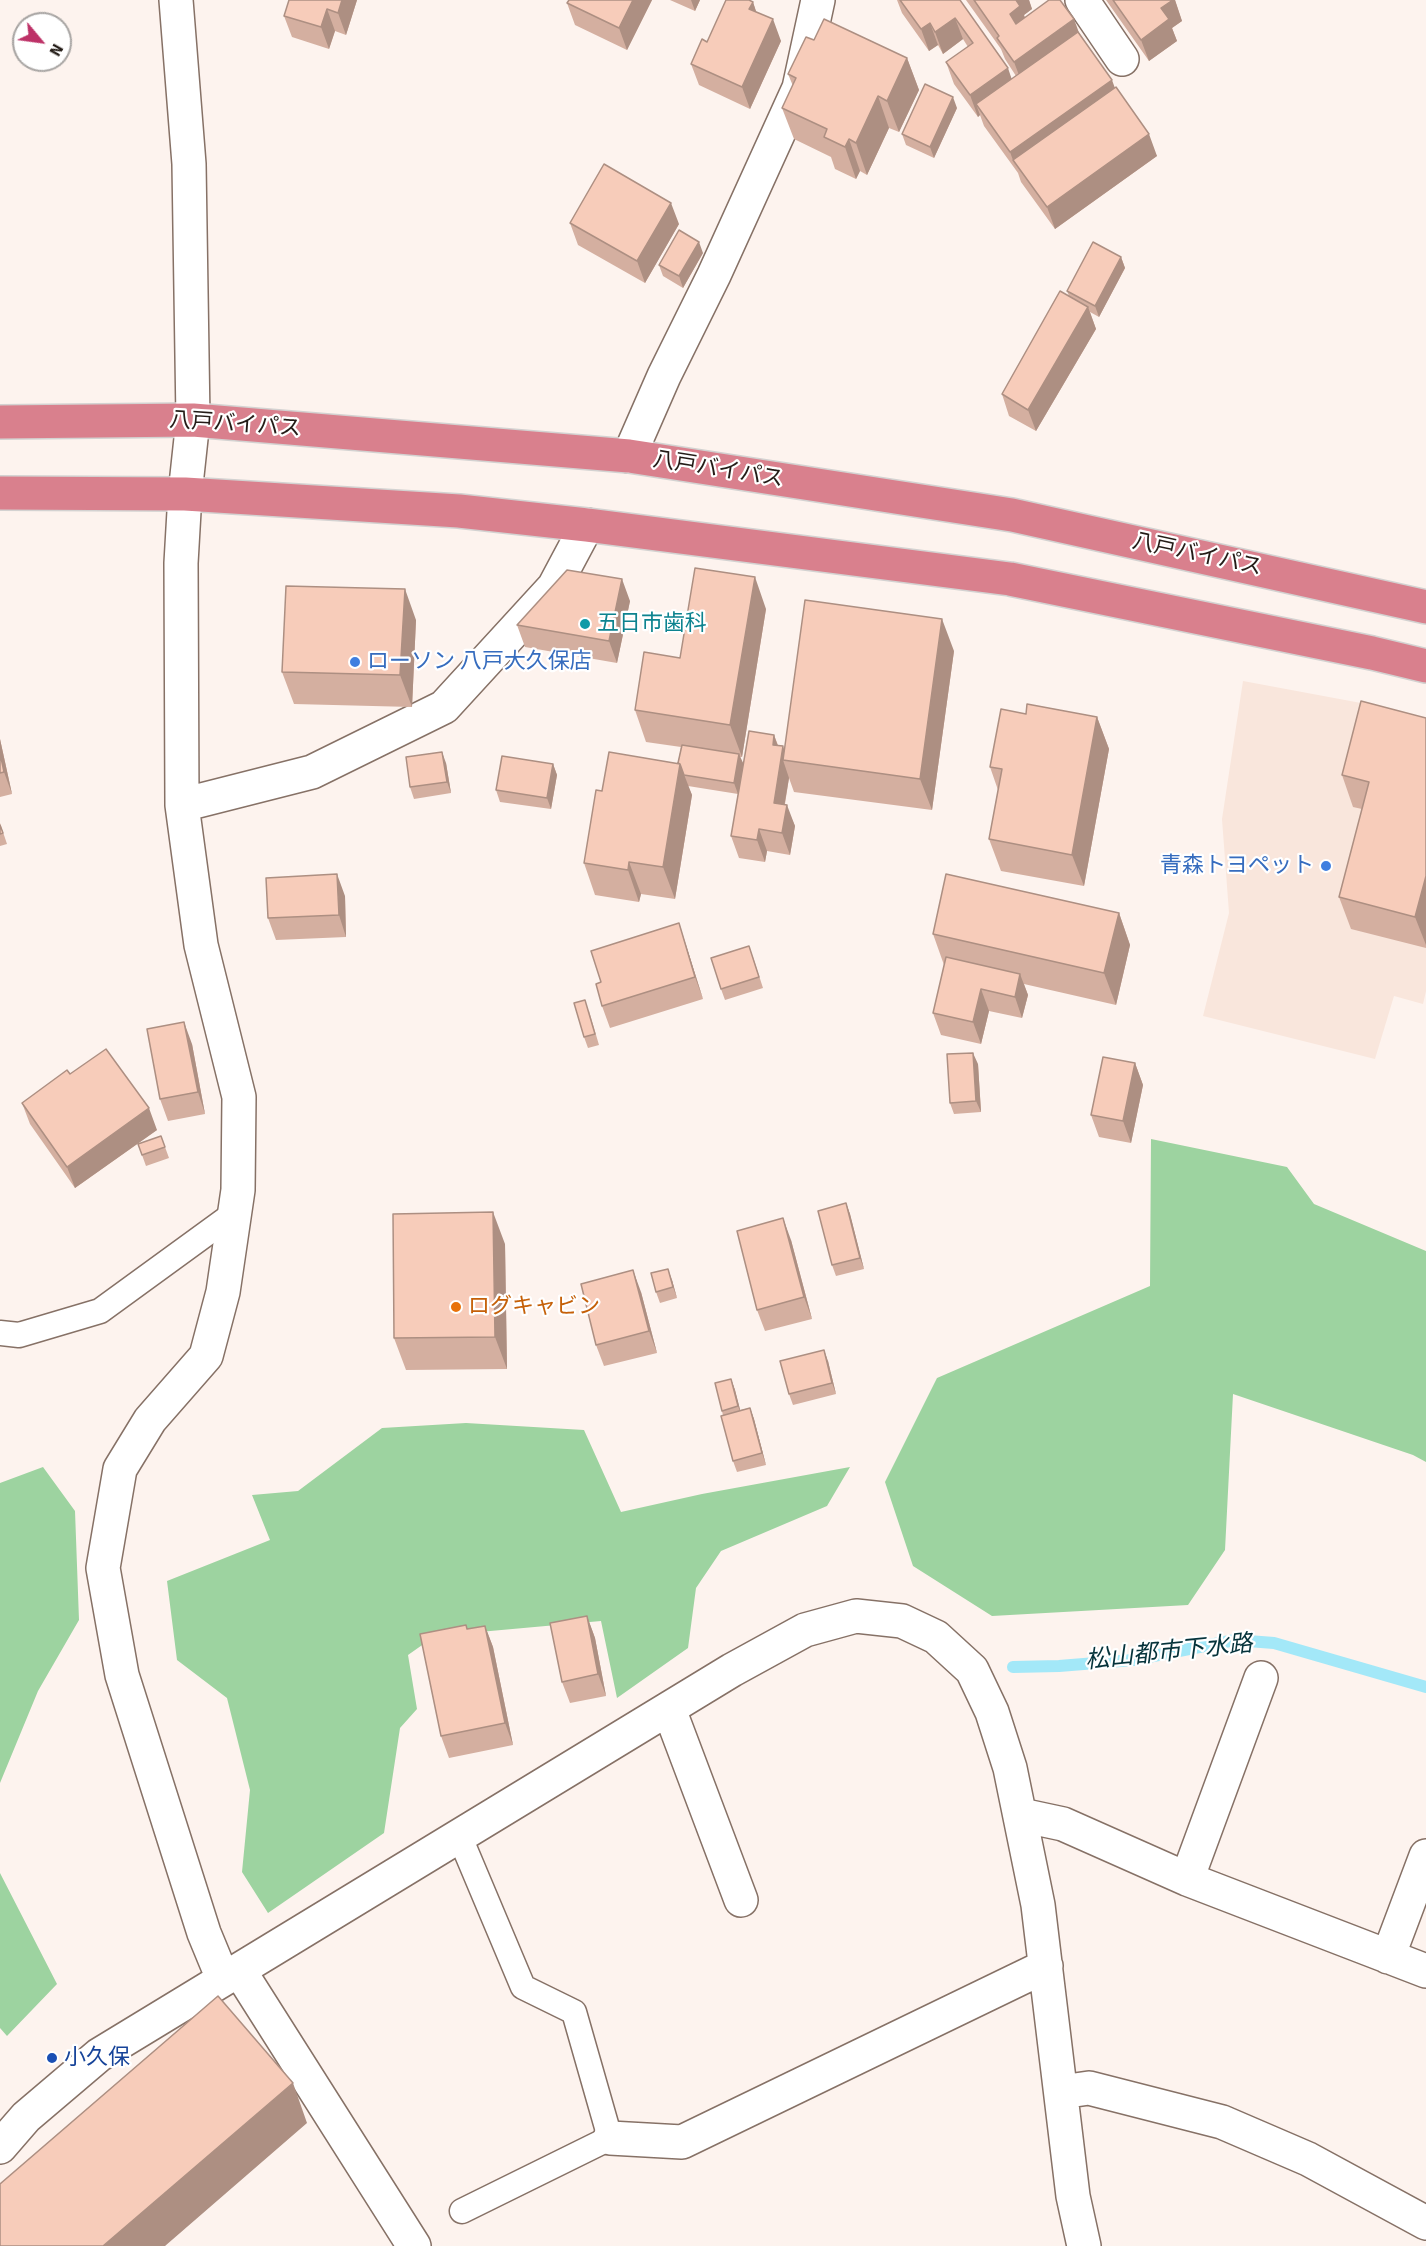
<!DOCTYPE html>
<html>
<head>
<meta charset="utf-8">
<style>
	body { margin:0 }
	#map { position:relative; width:1426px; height:2246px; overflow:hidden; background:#fdf3ee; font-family:Signika,sans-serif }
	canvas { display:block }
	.north { position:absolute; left:12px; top:12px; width:60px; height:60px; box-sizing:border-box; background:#fff; border:2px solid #a7a4a2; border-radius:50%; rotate:119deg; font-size:16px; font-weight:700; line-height:24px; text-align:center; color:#241c17 }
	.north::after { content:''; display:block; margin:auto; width:21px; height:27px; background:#bd3167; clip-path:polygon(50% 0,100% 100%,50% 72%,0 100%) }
</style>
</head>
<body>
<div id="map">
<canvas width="1426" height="2246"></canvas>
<div class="north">N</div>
</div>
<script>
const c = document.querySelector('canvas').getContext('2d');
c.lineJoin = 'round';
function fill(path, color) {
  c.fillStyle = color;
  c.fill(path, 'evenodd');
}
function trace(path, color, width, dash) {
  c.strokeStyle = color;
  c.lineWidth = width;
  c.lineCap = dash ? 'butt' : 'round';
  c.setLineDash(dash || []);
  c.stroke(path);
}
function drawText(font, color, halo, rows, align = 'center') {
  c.font = font + ' Signika,"Noto Sans JP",sans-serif';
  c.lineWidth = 4.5;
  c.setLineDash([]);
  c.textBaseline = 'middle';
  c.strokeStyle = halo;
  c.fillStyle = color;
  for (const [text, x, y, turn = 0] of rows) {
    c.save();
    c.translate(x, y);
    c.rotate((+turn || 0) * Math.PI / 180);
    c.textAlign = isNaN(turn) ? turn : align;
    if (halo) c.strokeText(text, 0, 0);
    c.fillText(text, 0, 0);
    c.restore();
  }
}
const built = new Path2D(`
	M1243,681l118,22 65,17v271l-3,13 -29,-8 -19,63 -172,-43 26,-103 -7,-94z`);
const forest = new Path2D(`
	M1151,1139l136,28 27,37 112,47v211l-13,-7 -180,-61 -8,156 -37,55 -196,11 -79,-50 -28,-84 52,-104 213,-92z
	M466,1423l118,7 37,82 81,-18 148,-27 -23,39 -106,45 -25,37 -8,60 -71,50 -16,-77 -166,15 -27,19 9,54 -17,19 -16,105 -116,80 -26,-41 8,-82 -23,-92 -50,-38 -10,-79 103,-41 -18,-45 46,-4 84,-63z
	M43,1467l32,44 4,109 -41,71 -38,92v-300z
	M0,1873l57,111 -50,52 -7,-8z`);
const stream = new Path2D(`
	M1013,1667l46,-1 74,-6 102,-20 39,3 152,44`);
const lane = new Path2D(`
	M0,1333l19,2 81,-24 136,-99
	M459,1835l64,152 51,25 36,126 -148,73`);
const street = new Path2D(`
	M176,0l13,164 4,256 -8,74 -4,69 1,242 19,140 38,152 -1,93 -15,102 -17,64 -56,64 -30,49 -17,99 19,107 82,258 19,46
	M1082,0l40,59
	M629,456l35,-80 50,-101 85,-187 19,-88
	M182,805l130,-33 132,-65 110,-120 33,-62
	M669,1709l72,191
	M1021,1815l42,9 124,55 239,92
	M1187,1879l74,-201
	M1388,1957l38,-101
	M239,1970l175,276
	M1061,2092l28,-4 133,34 86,37 118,64
	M610,2138l72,4 364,-176
	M0,2147l26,-30 73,-62 633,-385 73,-40 51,-14 46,5 34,16 36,33 20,42 18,56 28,137 35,291 11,50`);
const highway = new Path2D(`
	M0,422l193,-2 436,36 383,59 414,92
	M0,493l185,1 274,17 128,14 423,54 362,74 54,13`);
const wall = new Path2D(`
	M357,0l-11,35 -11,-4 -6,18 -37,-12 -8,-21z
	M569,0h83l-25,50 -52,-25 -8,-22z
	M670,0h30l-5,11z
	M897,0h63l52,79 4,-3 -11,-17 -4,-10 -35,-49h63l3,9 -8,6 1,3 54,15 36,55 42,68 -102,73 -34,-47 -3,-9 -34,-47 -4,-11 -2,2 -24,-33 -8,-22 22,-15 -5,-8 -20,15 -5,-9 -9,6 -27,-38z
	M1106,0h69l7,21 -10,7 5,13 -28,20z
	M753,2l3,10 25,29 -31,68 -51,-24 -8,-21 16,-22z
	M814,40l93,18 12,32 -20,42 -10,-4 -22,47 -7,-4 -4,8 -21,-10 -4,-12 -37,-18 -12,-31 11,-22 -5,-12z
	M957,108l-23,50 -28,-13 -4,-11z
	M570,223l109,1 -34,59 -67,-38z
	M703,253l-20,35 -20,-12 -4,-11z
	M1121,257l4,11 -26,49 -9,-5 6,17 -60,102 -27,-15 -7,-22 67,-98 -2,-5z
	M630,601l-13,62 -92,-16 -8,-22z
	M766,609l-24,148h-2l3,7 31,-29 4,10 6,4 170,-98 -22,159 -138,-18 -5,-14 -4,26 10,22 -5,29 -23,-4 -2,11 -26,-4 -8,-22 7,-42 -50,-8 4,9 -17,104 -34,-5 -2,8 -44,-7 -11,-32 94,-100 3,-16 -35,-5 -11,-32 45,-52z
	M416,620l-4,87 -118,-3 -12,-32z
	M1026,714l71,3 12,32 -25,137 -83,-15 -12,-32 9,-49 -8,-23z
	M1426,718v230l-75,-19 -12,-32 23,-88 -9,-2 -11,-32z
	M0,739l12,55 -12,3z
	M446,763l5,30 -37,6 -4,-12z
	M553,764l4,11 -6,34 -51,-7 -4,-12z
	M0,823l7,21 -7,2z
	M345,896l1,41 -70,3 -8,-22z
	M1119,913l11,32 -14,60 -92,-21 4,11 -6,23 -33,-7 -8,33 -40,-9 -8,-22 11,-48 -11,-31z
	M686,945l17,54 -93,29 -8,-22 -1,-24z
	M753,957l10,31 -38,12 -4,-11z
	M589,1011l10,34 -11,3 -4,-11z
	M192,1044l13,70 -37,7 -8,-22z
	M1135,1063l8,22 -12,58 -32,-6 -8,-22z
	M978,1064l3,48 -27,2 -4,-11z
	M70,1074l87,56 -82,58 -45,-64 -8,-21z
	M161,1136l8,22 -23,8 -8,-22z
	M846,1203l4,11 14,55 -28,7 -4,-11z
	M791,1240l21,79 -47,12 -8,-21z
	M505,1244l2,125 -101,1 -12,-32z
	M672,1280l5,18 -17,5 -4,-11z
	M641,1292l16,61 -53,13 -8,-21z
	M828,1361l8,33 -43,11 -4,-11z
	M731,1379l4,11 5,20 10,-2 4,11 12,46 -29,7 -4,-11 -11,-50z
	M587,1616l8,22 11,58 -36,7 -8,-21z
	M485,1626l8,21 20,98 -64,13 -8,-22 27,-107z`);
const shadedWall = new Path2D(`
	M342,0h15l-11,35 -8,-22z
	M633,0h19l-25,50 -8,-22z
	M691,0h9l-5,11z
	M1015,0h14l3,9 -8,6 4,13 -10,8 -8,-22z
	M1173,0h2l7,21 -10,7 5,13 -28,20 -8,-21 20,-32z
	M753,2l7,21 -11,-14z
	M327,9l8,22 -6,18 -8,-22z
	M955,18l8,21 -20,15 -8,-22z
	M773,19l8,22 -31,68 -8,-22z
	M1074,19l8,22 -60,42 -8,-21z
	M930,23l8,22 -9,6 -8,-22z
	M907,58l12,32 -20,42 -12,-31z
	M1008,68l7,21 -39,15 4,11 -2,2 -8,-22z
	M1112,80l8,22 -107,58 5,14 -8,-22z
	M878,96l11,32 -22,47 -11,-32z
	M953,97l4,11 -23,50 -4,-11z
	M1149,134l8,22 -102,73 -8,-22z
	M849,139l11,32 -4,8 -11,-32z
	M671,203l8,21 -34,59 -8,-22z
	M699,242l4,11 -20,35 -4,-12z
	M1121,257l4,11 -26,49 -4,-11z
	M1088,307l8,22 -60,102 -8,-21z
	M755,577l11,32 -24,148 -12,-32z
	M622,579l8,22 -13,62 -8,-22z
	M405,589l11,31 -4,87 -12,-32z
	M942,619l12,32 -22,159 -12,-31z
	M1097,717l12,32 -25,137 -12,-31z
	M774,735l7,20 2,-9 5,15 -5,-1 6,18 -8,47 -7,-22 -1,-58z
	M0,739l12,55 -8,-22 -4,-19z
	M442,752l4,11 5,30 -4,-11z
	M739,754l5,11 -6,29 -4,-11z
	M553,764l4,11 -6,34 -4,-11z
	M680,764l12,31 -17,104 -12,-32z
	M787,805l8,21 -5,29 -8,-22z
	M759,829l8,22 -2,11 -8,-22z
	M629,862l12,32 -2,8 -11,-32z
	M337,874l8,22 1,41 -7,-22z
	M1426,876v69l-11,-28z
	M1119,913l11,32 -14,60 -12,-32z
	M679,923l7,22 17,54 -8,-22z
	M1020,974l8,21 -6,23 -7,-21z
	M981,989l8,22 -8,33 -8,-22z
	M184,1022l8,22 13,70 -7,-22z
	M973,1053l5,11 3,48 -5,-11z
	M1135,1063l8,22 -12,58 -8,-22z
	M149,1108l8,22 -82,58 -8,-21z
	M846,1203l4,11 14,55 -4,-11z
	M493,1212l12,32 2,125 -12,-32z
	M783,1218l8,22 21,79 -8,-22z
	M668,1269l4,11 5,18 -4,-11z
	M633,1270l8,22 16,61 -8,-22z
	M824,1350l4,11 8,33 -4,-11z
	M731,1379l4,11 7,27 -4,-11z
	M750,1408l4,11 12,46 -4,-12z
	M587,1616l8,22 11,58 -8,-22z
	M485,1626l8,21 20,98 -8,-22z
	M293,2083l14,40 -142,123h-62z`);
const building = new Path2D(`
	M289,0h53l-4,13 -11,-4 -6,18 -37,-11z
	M569,0h64l-14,28 -52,-25z
	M726,0h23l4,2 -4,7 24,10 -31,68 -51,-23 11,-25 5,3z
	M900,0h60l48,68 -38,27 -24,-33 27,-19 -18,-25 -20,14 -5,-9 -9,6z
	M974,0h42l4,6 -10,8 6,10 33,-24h11l14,19 -60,43 -17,-24 2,-2z
	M1113,0h60l-12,8 8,11 -28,21z
	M824,19l83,39 -20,43 -9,-5 -22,47 -7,-4 -4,8 -21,-10 3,-8 -45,-21 14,-30 -8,-4 18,-37 8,3z
	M1078,32l34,48 -102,72 -34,-48z
	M925,84l28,13 -23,50 -28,-13z
	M1116,87l33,47 -102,73 -34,-47z
	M604,164l67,39 -34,58 -67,-38z
	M679,230l20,12 -20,34 -20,-11z
	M1093,242l28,15 -26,49 -28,-15z
	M1060,291l28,16 -60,103 -26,-16z
	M695,568l60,9 -25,148 -95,-15 9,-58 36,6z
	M567,570l55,9 -13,62 -92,-16z
	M286,586l119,3 -5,86 -118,-3z
	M805,600l137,19 -22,160 -137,-19z
	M1361,701l65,17v158l-11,41 -76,-20 30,-115 -27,-7z
	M1027,704l70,13 -25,138 -83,-16 13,-70 -12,-2 11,-58 25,5z
	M749,731l25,4 -1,10 10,1 -9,57 13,2 -5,28 -23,-4 -2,11 -26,-4z
	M682,745l57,9 -5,29 -50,-8 -4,-11 -2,-1z
	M442,752l5,30 -37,5 -4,-30z
	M609,752l71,12 -17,103 -34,-5 -1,8 -44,-7 12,-73 6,1z
	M0,753l4,19 -4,1z
	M502,756l51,8 -6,34 -51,-8z
	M0,825l3,8 -3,1z
	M337,874l2,41 -71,3 -2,-40z
	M946,874l173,39 -15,60 -171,-39z
	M679,923l16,54 -93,29 -6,-22 5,-2 -10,-31z
	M749,946l10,31 -38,12 -10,-31z
	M946,957l74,17 -5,23 -34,-8 -8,33 -40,-9z
	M585,1000l10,34 -11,3 -10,-34z
	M184,1022l14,70 -38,7 -13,-70z
	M106,1049l43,59 -82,59 -45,-64 45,-33 3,4z
	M973,1053l3,48 -26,2 -3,-49z
	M1103,1057l32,6 -12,58 -32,-6z
	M161,1136l4,11 -23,8 -4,-11z
	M846,1203l14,55 -28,7 -14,-54z
	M493,1212l2,125 -101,1 -1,-124z
	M783,1218l21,79 -47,13 -20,-79z
	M668,1269l5,18 -17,5 -5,-19z
	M633,1270l16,61 -53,14 -15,-61z
	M824,1350l8,33 -43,11 -9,-33z
	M731,1379l7,27 -16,5 -7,-28z
	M750,1408l12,45 -29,8 -12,-45z
	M587,1616l11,58 -36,8 -12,-59z
	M466,1625l1,4 18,-3 20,97 -64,13 -21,-102z
	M218,1996l75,87 -190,163h-103v-62z`);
const markers = [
	[585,624,6,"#0f9aa8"],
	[355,662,6,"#3f7fe0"],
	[1326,866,6,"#3f7fe0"],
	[456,1307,6,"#e8710a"],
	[52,2058,6,"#1a4fb4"]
];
const streetNames = [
	["八戸バイパス",235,425,4],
	["八戸バイパス",718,470,9],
	["八戸バイパス",1197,555,12]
];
const cultureNames = [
	["五日市歯科",597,624]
];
const shopNames = [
	["ローソン 八戸大久保店",367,662],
	["青森トヨペット",1314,866,"right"]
];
const foodNames = [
	["ログキャビン",468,1307]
];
const transitNames = [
	["小久保",64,2058]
];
const waterNames = [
	["松山都市下水路",1169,1653,-6]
];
fill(built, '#f9e6dc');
fill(forest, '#9dd3a0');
trace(stream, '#a3e8f8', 12);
trace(lane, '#867166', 27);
trace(street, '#867166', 36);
trace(highway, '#d3d2d1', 36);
trace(lane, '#fff', 24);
trace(street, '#fff', 33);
trace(highway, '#d9808d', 33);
fill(wall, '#d4afa0');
fill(shadedWall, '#ad8f82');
fill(building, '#f7ccba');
trace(building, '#ad8f82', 1.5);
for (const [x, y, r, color] of markers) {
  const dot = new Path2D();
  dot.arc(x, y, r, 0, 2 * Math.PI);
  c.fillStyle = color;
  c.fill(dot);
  trace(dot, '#fff', 2);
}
drawText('22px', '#241c17', '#fff', streetNames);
drawText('22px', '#0d838f', '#fff', cultureNames, 'left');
drawText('22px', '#366cbe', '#fff', shopNames, 'left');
drawText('22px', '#c56008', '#fff', foodNames, 'left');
drawText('22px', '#164399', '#fff', transitNames, 'left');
drawText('italic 24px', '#05333b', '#fff', waterNames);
</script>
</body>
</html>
